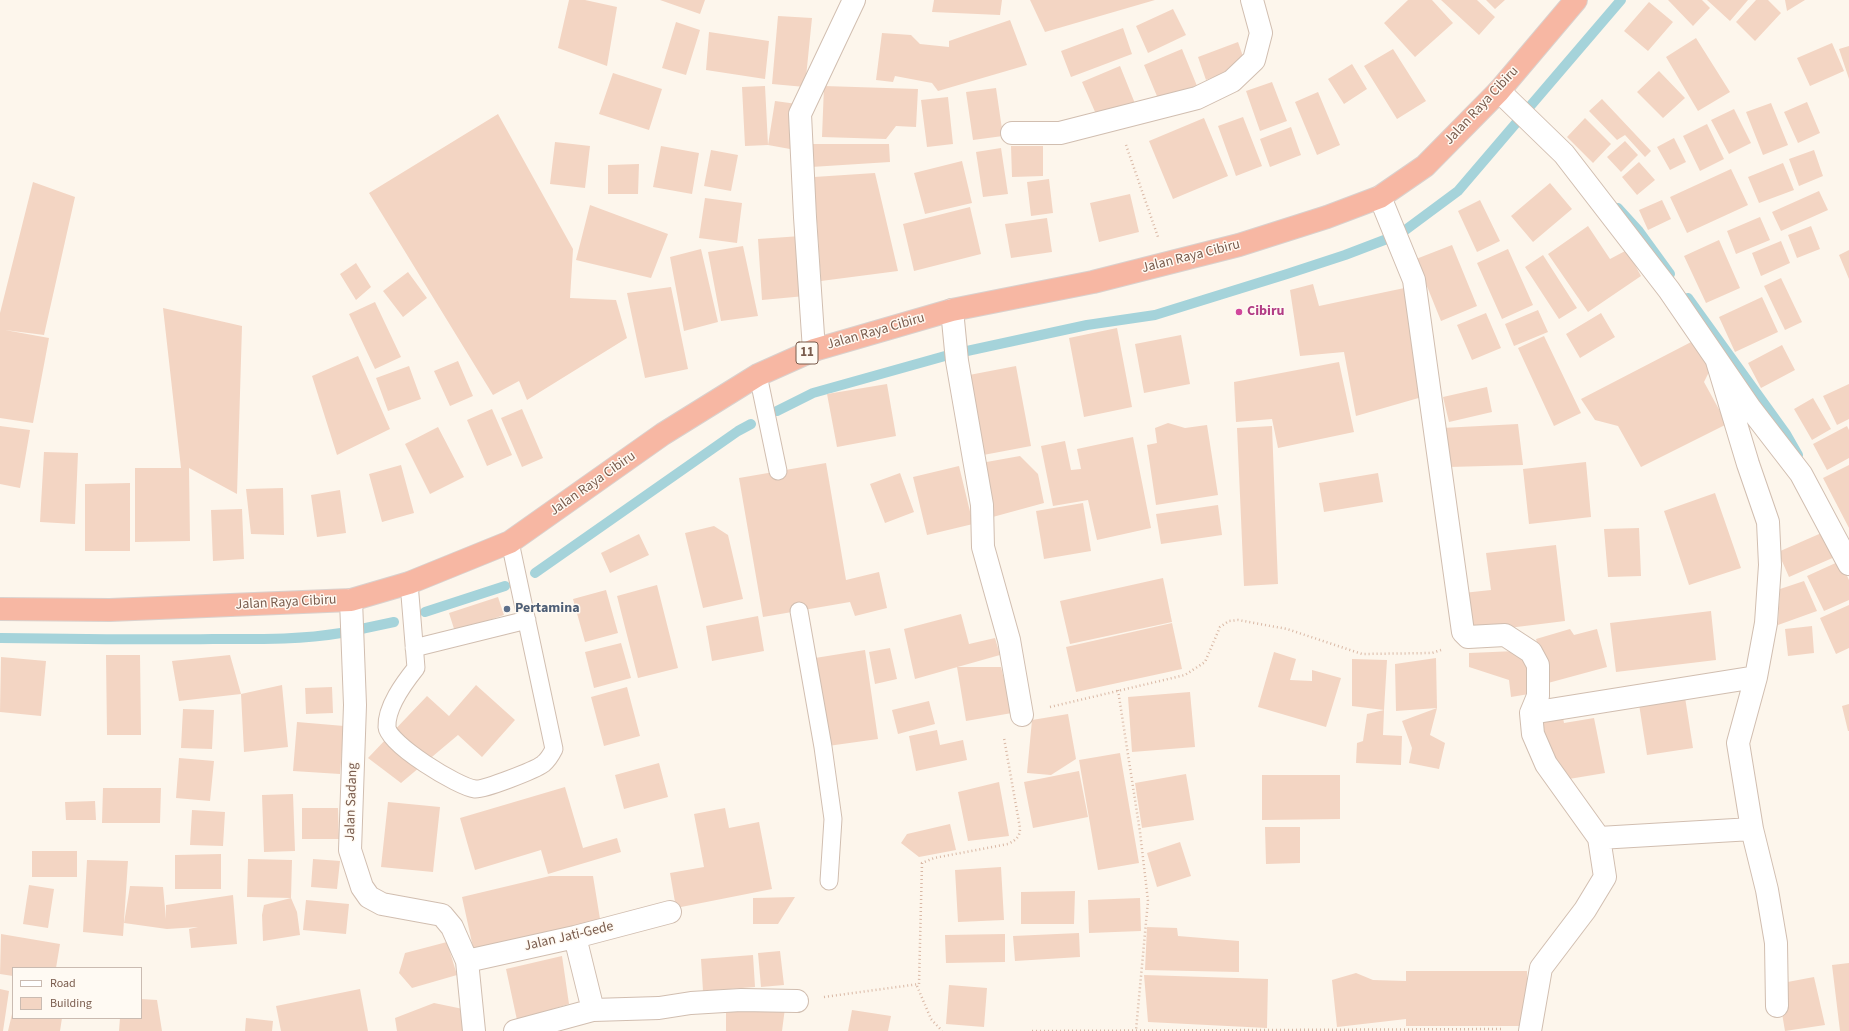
<!DOCTYPE html>
<html>
<head>
<meta charset="utf-8">
<style>
	body { margin:0 }
	#map { position:relative; width:1849px; height:1031px; overflow:hidden; background:#fdf6ec; font-family:"Source Sans 3",sans-serif }
	canvas { display:block }
	.legend { position:absolute; left:12px; top:967px; width:130px; height:52px; box-sizing:border-box; background:#fffaf3; border:1px solid #cabbb1; margin:0; padding:5px 7px; list-style:none; font-size:12px; color:#7a5c4d }
	.legend li { display:flex; align-items:center; gap:8px; height:20px }
	.legend b { width:20px; border:1px solid #cabbb1 }
</style>
</head>
<body>
<div id="map">
<canvas width="1849" height="1031"></canvas>
<ul class="legend">
<li><b style="height:5px;background:#fff"></b>Road</li>
<li><b style="height:11px;background:#f3d5c3"></b>Building</li>
</ul>
</div>
<script>
const c = document.querySelector('canvas').getContext('2d');
c.lineJoin = 'round';
function trace(path, color, width, dash) {
  c.strokeStyle = color;
  c.lineWidth = width;
  c.lineCap = dash ? 'butt' : 'round';
  c.setLineDash(dash || []);
  c.stroke(path);
}
function fill(path, color) {
  c.fillStyle = color;
  c.fill(path, 'evenodd');
}
function drawText(font, color, halo, rows, align = 'center') {
  c.font = font + ' "Source Sans 3",sans-serif';
  c.lineWidth = 3;
  c.setLineDash([]);
  c.textBaseline = 'middle';
  c.strokeStyle = halo;
  c.fillStyle = color;
  for (const [text, x, y, turn = 0] of rows) {
    c.save();
    c.translate(x, y);
    c.rotate((+turn || 0) * Math.PI / 180);
    c.textAlign = isNaN(turn) ? turn : align;
    if (halo) c.strokeText(text, 0, 0);
    c.fillText(text, 0, 0);
    c.restore();
  }
}
const stream = new Path2D(`
	M1526,111l95,-111
	M1618,208l20,22 32,44
	M1688,298l98,136 12,21
	M967,351l120,-26 68,-10 132,-41 58,-19 55,-21 58,-43 59,-69
	M777,411l36,-18 132,-37
	M535,573l203,-142 13,-7
	M425,612l80,-26
	M361,629l33,-7
	M0,638c71,1 142,2 213,1 42,0 86,1 128,-6`);
const building = new Path2D(`
	M569,0h16l32,7 -10,59 -49,-18z
	M660,0h45l-5,14z
	M934,0h68l-2,15 -68,-3z
	M1030,0h125l-110,32z
	M1408,0h24l21,23 -38,34 -31,-34z
	M1441,0h36l18,17 -16,18z
	M1486,0h19l-10,9z
	M1668,0h34l8,8 -17,18z
	M1707,0h41l-18,21z
	M1756,0h12l13,13 -26,28 -19,-19z
	M1785,0h20l-18,11z
	M1649,2l24,20 -25,29 -24,-20z
	M1173,9l13,26 -38,18 -12,-27z
	M778,16l34,2 -7,69 -33,-3z
	M1010,20l17,45 -89,26 -6,-8 -37,-7 -2,6 -17,-2 6,-47 29,2 9,9 29,3v-6z
	M676,22l24,8 -14,45 -24,-7z
	M1123,28l9,26 -61,23 -10,-26z
	M709,32l60,9 -4,38 -59,-9z
	M1696,38l34,54 -32,19 -32,-54z
	M1238,42l8,23 -40,15 -8,-23z
	M1832,43l12,28 -34,15 -13,-28z
	M1849,46v33l-10,-30z
	M1182,49l15,37 -38,15 -15,-36z
	M1393,49l33,52 -29,18 -33,-53z
	M1352,64l15,25 -23,15 -16,-25z
	M1120,66l16,40 -37,15 -17,-39z
	M1659,71l26,27 -22,20 -26,-26z
	M613,73l49,16 -13,41 -50,-16z
	M1272,82l15,39 -27,10 -14,-40z
	M765,86l3,59 -23,1 -3,-59z
	M824,86l94,3 -2,38 -20,-1 -10,13 -64,-2z
	M996,88l7,48 -30,4 -7,-48z
	M1318,92l22,53 -23,10 -22,-53z
	M948,97l5,47 -26,3 -6,-47z
	M1602,99l49,52 -6,6 -20,-22 -8,5 -28,-29z
	M775,101l22,3 -7,45 -22,-4z
	M1807,102l13,31 -22,10 -14,-31z
	M1771,103l17,42 -25,10 -17,-43z
	M1734,109l17,34 -22,11 -18,-34z
	M498,114l75,135 -3,49 46,2 11,38 -100,62 -8,-19 -26,14 -124,-202z
	M1243,117l19,49 -26,10 -18,-50z
	M1204,118l24,58 -55,23 -24,-58z
	M1585,118l26,26 -18,19 -26,-26z
	M1707,124l17,35 -24,12 -17,-35z
	M1291,127l10,28 -31,12 -10,-28z
	M1674,138l12,24 -16,8 -13,-23z
	M1625,141l13,14 -17,17 -14,-15z
	M555,142l35,4 -5,42 -35,-4z
	M810,144h79l1,18 -79,5z
	M661,146l38,7 -7,41 -39,-7z
	M1011,146h32v30l-31,1z
	M1001,148l7,46 -25,3 -7,-45z
	M711,150l27,5 -7,36 -27,-5z
	M1814,150l9,26 -24,10 -10,-27z
	M962,161l10,42 -47,11 -11,-41z
	M1639,162l16,18 -18,15 -15,-18z
	M1783,163l11,27 -35,13 -11,-26z
	M639,164l-1,30h-30v-29z
	M1731,169l17,36 -61,28 -17,-36z
	M875,173l23,98 -77,10 -7,-104z
	M1049,179l4,34 -22,3 -4,-34z
	M33,182l42,15 -31,138 -39,-5 44,8 -16,85 -33,-5v-105z
	M1550,183l22,26 -39,33 -22,-26z
	M1819,191l9,19 -47,21 -9,-19z
	M1130,194l9,38 -40,10 -9,-39z
	M705,198l37,5 -5,40 -38,-5z
	M1480,200l20,41 -23,11 -19,-41z
	M1662,200l9,19 -23,11 -9,-20z
	M590,205l78,29 -17,44 -75,-18z
	M970,207l11,47 -67,17 -11,-47z
	M1760,217l10,23 -34,14 -9,-23z
	M1047,218l5,34 -41,6 -6,-34z
	M1588,226l22,33 17,-9 14,26 -53,36 -40,-58z
	M1811,226l9,23 -23,9 -9,-23z
	M801,236l4,60 -43,4 -4,-61z
	M1719,240l21,48 -34,15 -22,-47z
	M1781,241l9,22 -29,13 -9,-23z
	M1452,245l25,61 -36,15 -25,-62z
	M743,246l15,70 -37,5 -13,-69z
	M701,249l17,73 -34,9 -14,-74z
	M1508,249l25,56 -31,14 -25,-56z
	M1849,250v29l-10,-24z
	M1543,255l34,53 -18,11 -34,-52z
	M356,263l15,24 -15,13 -16,-26z
	M408,272l19,26 -24,19 -20,-26z
	M1781,278l21,44 -17,8 -21,-44z
	M1313,284l6,22 95,-20 15,109 -73,21 -12,-64 -44,4 -10,-66z
	M671,287l17,82 -43,9 -18,-85z
	M1762,297l16,35 -43,20 -16,-35z
	M375,302l26,55 -26,12 -26,-55z
	M163,308l79,18 -5,168 -48,-26 1,73 -55,1v-74h46z
	M1538,310l10,22 -34,14 -9,-22z
	M1486,313l15,35 -29,12 -15,-35z
	M1601,313l14,24 -35,21 -14,-24z
	M1117,328l15,79 -48,10 -15,-79z
	M1181,335l9,49 -46,9 -9,-49z
	M1544,336l37,77 -27,13 -36,-78z
	M1695,340l17,26 -8,16 23,42 -86,43 -23,-41 -23,-6 -14,-21z
	M1782,345l13,25 -34,18 -13,-25z
	M358,356l32,73 -53,26 -25,-79z
	M458,361l15,35 -23,10 -16,-35z
	M1339,362l15,70 -76,16 -6,-29 -36,3 -2,-40z
	M409,366l12,33 -33,12 -12,-33z
	M1016,366l15,80 -53,10 -14,-80z
	M887,384l9,52 -59,11 -10,-53z
	M1849,384v35l-12,6 -14,-29z
	M1487,387l5,25 -43,10 -6,-25z
	M1813,398l18,31 -19,11 -18,-31z
	M492,409l20,46 -25,11 -20,-46z
	M522,409l21,49 -21,9 -21,-49z
	M1168,423l17,5 22,-3 11,70 -62,10 -9,-60 10,-2 -2,-15z
	M1518,424l5,41 -74,2 -7,-39z
	M0,426l30,4 -10,58 -20,-4z
	M1272,426l6,158 -34,2 -7,-158z
	M1847,426l2,4v28l-22,12 -14,-26z
	M438,427l26,50 -34,17 -25,-50z
	M1133,437l18,91 -54,12 -9,-40 -35,6 -12,-60 24,-5 6,29 10,-1 -4,-20z
	M44,452l34,1 -3,71 -35,-2z
	M1020,456l18,18 6,29 -55,15 -8,-55z
	M1586,462l5,55 -62,7 -6,-55z
	M826,463l20,117 33,-8 8,36 -32,8 -5,-14 -87,15 -24,-139z
	M401,465l13,48 -32,9 -13,-48z
	M1849,465v63l-26,-50z
	M959,466l14,58 -46,11 -14,-58z
	M900,473l14,39 -29,11 -15,-39z
	M1378,473l5,29 -59,10 -5,-29z
	M130,483v68h-45v-67z
	M283,488l1,47 -33,-1 -5,-45z
	M340,490l6,43 -29,4 -6,-42z
	M1715,493l26,75 -52,17 -25,-74z
	M1083,503l8,48 -47,8 -8,-48z
	M1218,505l4,30 -61,9 -5,-30z
	M242,509l2,50 -31,2 -2,-51z
	M714,526l14,9 15,64 -40,9 -18,-75z
	M1639,528l2,48 -33,1 -4,-48z
	M1826,531l11,25 -48,21 -11,-25z
	M639,534l10,21 -39,18 -9,-20z
	M1556,545l9,76 -97,12 -5,-40 28,-3 -5,-37z
	M1840,561l9,19v20l-25,11 -17,-35z
	M1163,578l9,44 -102,22 -10,-43z
	M1804,581l13,30 -39,14 2,-36z
	M657,585l21,83 -40,10 -21,-82z
	M606,590l12,43 -33,9 -12,-43z
	M498,597l6,18 -49,17 -6,-19z
	M1849,605v43l-13,6 -16,-36z
	M1711,611l5,49 -100,12 -6,-49z
	M961,614l8,30 26,-6 5,17 -85,24 -11,-50z
	M758,616l6,35 -52,10 -6,-35z
	M1172,623l10,46 -106,23 -10,-45z
	M1812,626l2,27 -26,3 -3,-27z
	M1570,629l4,6 23,-6 10,38 -59,16 -12,-44z
	M621,643l10,35 -37,10 -9,-36z
	M890,648l7,31 -22,5 -6,-32z
	M865,650l13,89 -50,7 -13,-88z
	M1516,651l10,13 3,30 -18,3 -2,-17 -40,-13v-14z
	M1274,652l22,7 -6,21 22,1v-11l29,8 -15,49 -68,-20z
	M106,655h34l1,80h-34z
	M230,655l11,39 -62,7 -7,-40z
	M1,657l45,4 -5,55 -41,-4z
	M1436,658l1,50 -41,3 -1,-47z
	M1352,659l35,1 -3,50 -32,-4z
	M957,667h44l11,46 -46,8z
	M282,685l6,62 -44,5 -3,-58z
	M476,685l39,35 -33,37 -24,-22 -57,48 -33,-25 59,-62 22,20z
	M332,687l1,26 -27,1 -1,-26z
	M627,687l13,49 -36,10 -13,-49z
	M1684,691l9,57 -46,7 -9,-57z
	M1190,692l5,55 -63,5 -4,-55z
	M929,701l6,23 -37,10 -6,-24z
	M1849,704v27h-1l-6,-25z
	M1437,708l-7,27 15,8 -6,26 -30,-6 3,-15 -10,-27z
	M183,709l31,1 -2,39 -31,-1z
	M1384,710l-1,25 19,1 -1,29 -45,-2 1,-20 6,-2 4,-27z
	M1562,713l2,10 30,-5 11,55 -36,6 -23,-31 -6,-31z
	M1068,714l8,45 -25,16 -24,-2 5,-53z
	M297,722l47,4 -4,48 -47,-3z
	M937,730l3,15 23,-5 4,20 -51,11 -7,-35z
	M1120,753l19,110 -41,7 -19,-110z
	M179,758l35,3 -4,40 -34,-3z
	M659,763l9,34 -44,12 -9,-34z
	M1079,771l9,46 -55,11 -9,-46z
	M1186,774l8,46 -52,8 -7,-45z
	M1262,775h78v44l-78,1z
	M999,782l10,54 -41,5 -10,-49z
	M565,787l18,61 34,-10 4,14 -73,22 -7,-24 -66,20 -15,-52z
	M103,788h58l-1,35h-58z
	M293,794l2,57 -31,1 -2,-57z
	M95,801l1,19h-30l-1,-18z
	M388,802l52,5 -7,65 -52,-5z
	M302,808h36l1,31h-37z
	M725,808l4,20 30,-6 13,67 -96,19 -6,-35 34,-6 -10,-53z
	M192,810l33,2 -2,34 -33,-1z
	M950,824l6,26 -37,7 -18,-14 6,-9z
	M1265,827h35v36l-34,1z
	M1180,842l11,34 -34,11 -10,-34z
	M32,851h45v26h-45z
	M221,854v35h-46v-34z
	M248,859l44,1 -1,38 -44,-1z
	M313,859l27,2 -3,28 -26,-2z
	M87,860l41,1 -5,75 -40,-4z
	M1001,867l3,53 -46,2 -3,-52z
	M550,876h43l7,43 -37,13 -89,20 -12,-55z
	M29,885l25,4 -6,39 -25,-4z
	M130,886l33,1 3,32v-14l67,-10 4,49 -46,4 -2,-19 9,-2 -31,2 -43,-6z
	M1075,891l-1,33h-53v-32z
	M795,897l-17,27h-25v-26z
	M291,898l6,14 3,23 -37,6 -1,-26 2,-10z
	M1140,898l1,33 -52,2 -1,-33z
	M306,900l43,4 -3,30 -43,-4z
	M1147,927l30,1 1,8 61,5v31l-94,-2z
	M1079,933l1,24 -65,4 -2,-25z
	M1,934l59,10 -4,24h-43v8l-13,-2z
	M1005,934v28l-59,1 -1,-28z
	M447,942l10,33 -45,13 -13,-15 6,-20z
	M780,951l4,34 -23,2 -3,-34z
	M753,955l2,32 -52,4 -2,-32z
	M562,956l7,48 -52,16 -11,-51z
	M1849,963v68h-9l-8,-66z
	M1406,971h121v55h-121v-7l-69,8 -5,-47 24,-7 17,7 33,1z
	M1144,975l124,4 -1,49 -119,-6z
	M1814,977l11,48 -40,6 -8,-47z
	M949,985l38,3 -3,39 -38,-3z
	M0,989l9,2 -6,40h-3z
	M360,989l8,42h-87l-5,-25z
	M141,999l16,1 5,31h-43l1,-13h21z
	M434,1003l29,6 3,22h-69l-2,-13z
	M726,1004l59,4 -3,23h-56z
	M852,1010l39,6 -3,15h-40z
	M12,1014l1,4h49l-2,13h-52z
	M246,1018l27,3 -1,10h-27z`);
const path = new Path2D(`
	M1126,145l32,92
	M1118,690l22,142 8,69 -12,129
	M1050,707l135,-32 20,-13 15,-35 9,-6 9,-1 49,9 75,25 70,-1 9,-3
	M917,986l14,33 11,12
	M824,997l95,-13 3,-121 12,-5 74,-14c8,-4 12,-7 12,-16l-16,-90
	M1032,1031l470,-2`);
const lane = new Path2D(`
	M758,375l20,96
	M409,583l7,85c-12,15 -30,39 -29,59 1,17 71,60 88,62 9,1 60,-19 68,-25 5,-4 8,-9 11,-15l-44,-207
	M799,611l24,136 10,72 -4,62
	M414,648l113,-28`);
const street = new Path2D(`
	M1499,91l65,63 105,136 81,118 51,66 48,90
	M1012,133h48l137,-35 35,-17 22,-21 7,-27 -9,-33
	M1380,197l34,83 49,352 5,5 37,-2 26,17 7,13v31l-7,17 2,21 13,30 53,74 6,39 -20,33 -44,58 -11,63
	M952,310l5,51 25,144 1,42 26,93 13,75
	M814,350l-9,-133 -5,-103 54,-114
	M351,600l4,105 -5,145 12,37 7,10 13,7 60,11 10,12 15,34 7,70
	M1531,713l225,-36
	M1752,829l15,61 9,53 1,63
	M1599,838l153,-9 -14,-86 18,-66 10,-54 4,-58 -2,-43 -20,-58 -31,-103
	M575,937l18,73
	M467,961l108,-24 95,-25
	M515,1031l78,-21 66,-2 32,-5 50,-3 56,1`);
const highway = new Path2D(`
	M0,609l110,1 241,-10 58,-17 101,-41 153,-108 95,-59 56,-25 138,-40 141,-28 146,-37 88,-28 53,-20 45,-31 74,-75 77,-91`);
const markers = [
	[1239,312,4,"#d1479c"],
	[507,609,4,"#5c6f8a"]
];
const shields = [
	[807,353,22]
];
const shieldNames = [
	["11",807,353]
];
const streetNames = [
	["Jalan Raya Cibiru",1482,106,-47],
	["Jalan Raya Cibiru",1191,257,-14],
	["Jalan Raya Cibiru",876,332,-16],
	["Jalan Raya Cibiru",593,484,-35],
	["Jalan Raya Cibiru",286,603,-3],
	["Jalan Sadang",352,802,-88],
	["Jalan Jati-Gede",569,937,-13]
];
const hotelNames = [
	["Cibiru",1247,312]
];
const serviceNames = [
	["Pertamina",515,609]
];
trace(stream, '#a5d3da', 10);
fill(building, '#f3d5c3');
trace(lane, '#d1beb0', 19);
trace(street, '#d1beb0', 24);
trace(highway, '#dad1cd', 24);
trace(path, '#d9b8a5', 2.5, [1, 3]);
trace(lane, '#fff', 17);
trace(street, '#fff', 22);
trace(highway, '#f7b7a3', 22);
for (const [x, y, r, color] of markers) {
  const dot = new Path2D();
  dot.arc(x, y, r, 0, 2 * Math.PI);
  c.fillStyle = color;
  c.fill(dot);
  trace(dot, '#fffaf3', 1.5);
}
for (const [x, y, w] of shields) {
  const box = new Path2D();
  box.roundRect(x - w / 2, y - 11, w, 22, 3);
  c.fillStyle = '#fffaf3';
  c.fill(box);
  trace(box, '#7a5c4d', 1);
}
drawText('bold 13px', '#7a5c4d', null, shieldNames);
drawText('14px', '#7a5c4d', '#fffaf3', streetNames);
drawText('bold 14px', '#b23c85', '#fffaf3', hotelNames, 'left');
drawText('bold 14px', '#4e5e75', '#fffaf3', serviceNames, 'left');
</script>
</body>
</html>
